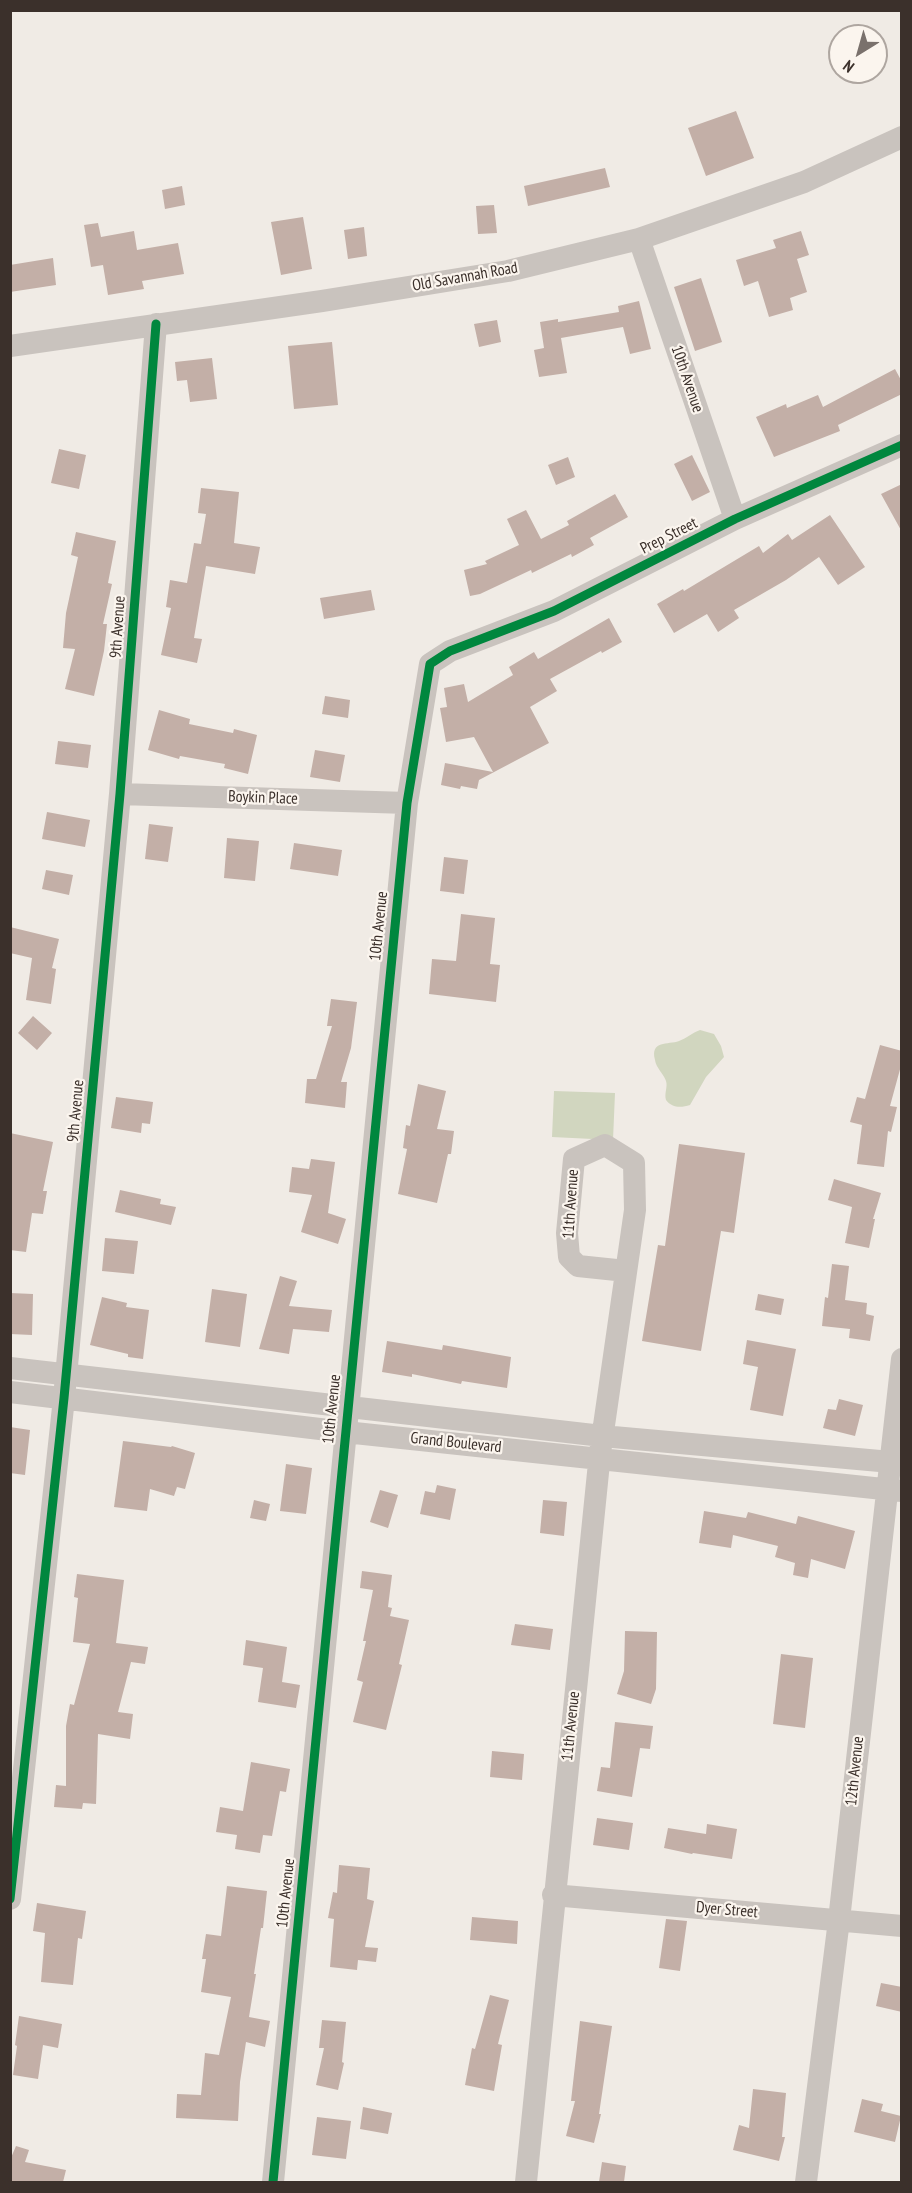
<!DOCTYPE html>
<html>
<head>
<meta charset="utf-8">
<style>
	body { margin:0 }
	#map { position:relative; width:912px; height:2193px; overflow:hidden; background:#f0ebe5; font-family:"PT Sans Narrow",sans-serif }
	canvas { display:block }
	.frame { position:absolute; inset:0; border:12px solid #3b302b; pointer-events:none }
	.north { position:absolute; left:828px; top:24px; width:60px; height:60px; box-sizing:border-box; background:#fbf5ee; border:2px solid #aea6a0; border-radius:50%; rotate:217deg; font-size:16px; font-weight:700; line-height:24px; text-align:center; color:#3b302b }
	.north::after { content:''; display:block; margin:auto; width:21px; height:27px; background:#7a716c; clip-path:polygon(50% 0,100% 100%,50% 72%,0 100%) }
</style>
</head>
<body>
<div id="map">
<canvas width="912" height="2193"></canvas>
<div class="frame"></div>
<div class="north">N</div>
</div>
<script>
const c = document.querySelector('canvas').getContext('2d');
c.lineJoin = 'round';
function fill(path, color) {
  c.fillStyle = color;
  c.fill(path, 'evenodd');
}
function trace(path, color, width, dash) {
  c.strokeStyle = color;
  c.lineWidth = width;
  c.lineCap = dash ? 'butt' : 'round';
  c.setLineDash(dash || []);
  c.stroke(path);
}
function drawText(font, color, halo, rows, align = 'center') {
  c.font = font + ' "PT Sans Narrow",sans-serif';
  c.lineWidth = 4.5;
  c.setLineDash([]);
  c.textBaseline = 'middle';
  c.strokeStyle = halo;
  c.fillStyle = color;
  for (const [text, x, y, turn = 0] of rows) {
    c.save();
    c.translate(x, y);
    c.rotate((+turn || 0) * Math.PI / 180);
    c.textAlign = isNaN(turn) ? turn : align;
    if (halo) c.strokeText(text, 0, 0);
    c.fillText(text, 0, 0);
    c.restore();
  }
}
const green = new Path2D(`
	M700,1030l14,4 7,12 3,11 -18,20 -16,28c-9,3 -18,3 -24,-5 -2,-7 2,-13 0,-19 -2,-7 -10,-13 -11,-21 -5,-20 13,-15 24,-19 8,-3 13,-8 21,-11z
	M554,1091l61,2 -2,47 -61,-3z`);
const building = new Path2D(`
	M736,111l18,47 -48,18 -18,-48z
	M605,168l5,19 -82,19 -4,-20z
	M182,186l3,19 -20,4 -3,-19z
	M494,205l3,28 -19,1 -2,-28z
	M303,217l9,52 -31,6 -10,-53z
	M98,223l3,14 33,-6 3,19 41,-7 6,31 -42,7 2,8 -36,6 -5,-30 -12,2 -7,-42z
	M364,227l3,29 -19,3 -4,-29z
	M801,231l8,24 -12,4 10,33 -17,6 3,12 -24,7 -11,-36 -14,5 -8,-26 40,-12 -3,-8z
	M53,258l3,27 -46,7v-27z
	M701,278l21,64 -27,9 -21,-64z
	M639,301l12,48 -21,5 -7,-27 -62,11 6,35 -28,4 -5,-27 10,-2 -4,-26 18,-3v3l61,-10 -1,-6z
	M497,320l4,22 -22,5 -5,-23z
	M332,342l6,63 -44,4 -6,-63z
	M212,358l5,41 -27,3 -3,-22 -10,1 -2,-19z
	M895,369l7,13v12l-64,31 2,6 -66,26 -18,-40 30,-13 1,4 31,-13 5,12z
	M59,449l27,6 -7,34 -28,-6z
	M692,455l18,37 -18,9 -18,-37z
	M568,457l7,20 -19,8 -8,-20z
	M902,484v48l-21,-38z
	M201,488l38,4 -5,51 26,4 -5,27 -49,-8 -12,72 8,1 -5,24 -36,-8 10,-47 -5,-1 4,-27 17,3 7,-40 7,1 5,-30 -8,-1z
	M615,494l13,23 -38,21 4,7 -22,12 -1,-3 -39,19 -1,-3 -51,24 -10,2 -6,-26 23,-6 -2,-3 34,-16 -12,-26 19,-9 15,29 28,-14 -2,-4z
	M830,515l35,52 -27,18 -19,-28 -33,23 -52,30 5,8 -21,14 -11,-18 -33,19 -17,-29 26,-15 1,2 75,-45 4,7 25,-19 4,6z
	M76,532l40,9 -8,42 4,1 -9,40h4l-3,27 -10,45 -29,-7 10,-40 -12,-1 3,-35 12,-56 -7,-2z
	M371,590l4,20 -51,9 -4,-21z
	M609,618l13,24 -20,11 -1,-2 -51,28 7,12 -27,16 19,36 -70,37 -2,9 -16,-3 -1,3 -19,-4 4,-22 48,9 -19,-35 -28,5 -6,-34 7,-1 -3,-19 20,-4 4,18 45,-27 -4,-8 25,-15 4,7z
	M325,696l25,4 -2,18 -26,-4z
	M159,710l31,9 -1,5 44,9 1,-4 23,6 -9,39 -24,-6 1,-4 -45,-8 -1,3 -31,-9z
	M58,741l33,4 -3,23 -33,-4z
	M315,750l30,5 -5,27 -30,-5z
	M47,812l43,8 -5,27 -43,-8z
	M149,824l24,3 -5,35 -23,-3z
	M227,838l32,3 -4,40 -31,-3z
	M294,843l48,7 -4,26 -48,-7z
	M444,857l24,3 -4,34 -24,-3z
	M46,870l27,5 -4,20 -27,-6z
	M461,914l34,4 -5,46 10,1 -4,37 -67,-8 3,-35 24,2z
	M10,927l49,12 -7,29 4,1 -5,35 -25,-4 6,-42 -22,-5z
	M331,999l26,3 -6,46 -10,34h6l-2,26 -40,-5 2,-24h9l16,-53h-5z
	M33,1016l19,17 -15,17 -19,-17z
	M880,1045l22,6v11l-12,44 7,1 -6,25 -3,-1 -4,36 -27,-3 5,-39 -12,-3 7,-25 8,2z
	M418,1084l28,7 -9,38 17,2 -3,23h-3l-11,49 -39,-9 9,-45 -4,-1 3,-23 4,1z
	M116,1097l37,5 -3,22 -8,-1 -1,10 -30,-5z
	M10,1133l43,9 -10,49h4l-4,23 -11,-1 -6,39 -16,-2z
	M679,1144l66,9 -11,80 -13,-2 -20,120 -59,-10 16,-96 7,1z
	M311,1159l24,3 -7,51 18,6 -8,25 -37,-12 11,-37 -23,-3 3,-25 17,2z
	M834,1179l47,14 -8,26h2l-6,29 -24,-5 7,-36 -24,-7z
	M120,1190l41,9 -1,5 16,3 -5,18 -56,-13z
	M105,1238l33,3 -4,33 -32,-3z
	M832,1264l17,2 -4,34 22,3 -1,11 8,2 -4,25 -21,-3 1,-9 -28,-3 3,-29 3,1z
	M280,1276l17,5 -8,25 43,4 -3,22 -36,-3 -4,25 -30,-5z
	M212,1289l35,5 -7,53 -35,-5z
	M10,1293l23,1 -1,41 -22,-1z
	M758,1294l26,5 -3,16 -26,-5z
	M102,1297l25,6 -1,4 23,3 -6,49 -15,-2v-3l-38,-9z
	M747,1340l49,9 -13,67 -33,-6 8,-43 -15,-3z
	M387,1341l55,9 1,-5 68,12 -4,31 -45,-7 -1,3 -49,-10v3l-30,-5z
	M839,1399l24,6 -8,31 -32,-8 5,-19 8,1z
	M10,1427l20,3 -5,45 -15,-2z
	M123,1441l48,6 1,-1 23,7 -10,36 -8,-2 -3,9 -24,-7 -3,22 -33,-4z
	M286,1464l26,4 -6,46 -26,-3z
	M437,1485l19,4 -6,31 -30,-6 5,-23 10,2z
	M380,1490l18,5 -10,33 -18,-6z
	M254,1500l16,4 -4,17 -16,-3z
	M543,1500l24,2 -3,34 -24,-3z
	M704,1511l42,7 2,-6 48,12 2,-8 57,15 -10,38 -34,-10 -3,19 -15,-3 2,-12 -20,-6 3,-11 -45,-11 -2,13 -32,-5z
	M362,1571l30,4 -4,32 4,1 -2,8 19,4 -10,44 3,1 -16,65 -33,-8 10,-40 -6,-2 9,-39h-3l10,-51 -13,-2z
	M77,1574l47,6 -8,63 32,4 -3,17 -14,-2 -13,50 15,2 -3,25 -32,-5 -2,70 -13,-1 -1,6 -28,-2 2,-22 10,1v-60l4,-22 4,1 16,-61 -17,-2 5,-44 -4,-1z
	M515,1624l38,5 -3,21 -39,-5z
	M625,1631l32,1 -1,57 -5,15 -34,-10 7,-23z
	M246,1640l41,7 -5,35 18,3 -4,23 -38,-6 5,-34 -20,-3z
	M781,1654l32,4 -8,70 -32,-4z
	M615,1722l38,4 -3,23 -10,-1 -8,49 -35,-6 4,-24 9,1z
	M492,1751l32,3 -2,26 -32,-3z
	M251,1762l39,7 -4,23 -6,-1 -8,45 -9,-1 -3,18 -25,-4 2,-14 -21,-3 4,-25 23,4z
	M597,1818l36,5 -4,27 -36,-5z
	M707,1824l30,5 -5,30 -39,-6 -1,1 -28,-6 4,-20 38,6z
	M339,1865l31,3 -3,31 7,2 -9,46 13,1 -2,14 -18,-2 -1,10 -27,-3 4,-48 -6,-1 5,-26 4,1z
	M227,1886l40,5 -4,37h-2l-7,46h2l-7,43 21,4 -5,26 -19,-5 -6,40 -2,39 -62,-3 1,-24 24,1 4,-42 14,2 12,-58 -30,-5 5,-33h-4l4,-25 15,2z
	M37,1903l49,8 -4,28 -4,-1 -5,47 -32,-3 4,-49 -12,-2z
	M472,1917l46,4 -1,23 -47,-4z
	M666,1919l21,2 -7,50 -21,-3z
	M881,1983l21,4v25l-26,-6z
	M490,1995l19,5 -11,44 4,1 -8,46 -29,-6 7,-37 3,1z
	M19,2016l43,8 -4,24 -15,-3 -5,34 -25,-4 4,-29 -2,-1z
	M322,2020l24,2 -4,40 2,1 -6,27 -22,-5 8,-37h-5z
	M580,2021l32,5 -13,88h2l-7,29 -28,-7 9,-35h-4z
	M753,2089l33,4 -4,44h3l-6,24 -46,-11 6,-25 10,3z
	M862,2099l21,5 -2,7 20,5 -6,26 -41,-10z
	M363,2107l29,6 -4,21 -28,-5z
	M317,2117l34,4 -5,38 -34,-4z
	M16,2146l13,4 -4,12 41,8 -3,12h-53v-22z
	M602,2162l24,4 -2,16h-25z`);
const minor = new Path2D(`
	M639,239l96,280
	M10,346l312,-45 186,-30 131,-32 165,-57 98,-45
	M120,794l287,9
	M10,1368l592,68 300,27
	M10,1392l335,40 557,59
	M553,1895l349,31
	M10,1899l54,-501 56,-604 36,-470
	M273,2182l134,-1379 23,-139 20,-13 104,-40 181,-92 167,-74
	M526,2182l74,-729 35,-243 -1,-47 -29,-18 -31,14 -7,74 2,24 9,9 48,5
	M806,2182l33,-262 63,-561`);
const cycleway = new Path2D(`
	M10,1899l54,-501 56,-604 36,-470
	M273,2182l134,-1379 23,-139 20,-13 104,-40 181,-92 167,-74`);
const streetNames = [
	["Old Savannah Road",465,277,-10],
	["10th Avenue",687,379,71],
	["Prep Street",669,536,-27],
	["9th Avenue",118,627,-86],
	["Boykin Place",263,798,2],
	["10th Avenue",379,926,-84],
	["9th Avenue",76,1111,-85],
	["11th Avenue",571,1204,-86],
	["10th Avenue",332,1409,-84],
	["Grand Boulevard",456,1443,6],
	["11th Avenue",571,1726,-84],
	["12th Avenue",855,1771,-84],
	["10th Avenue",286,1893,-84],
	["Dyer Street",727,1910,5]
];
fill(green, '#d1d6bf');
fill(building, '#c3afa7');
trace(minor, '#c9c3be', 22);
trace(cycleway, '#00873e', 9);
drawText('16px', '#3b302b', '#fbf5ee', streetNames);
</script>
</body>
</html>
